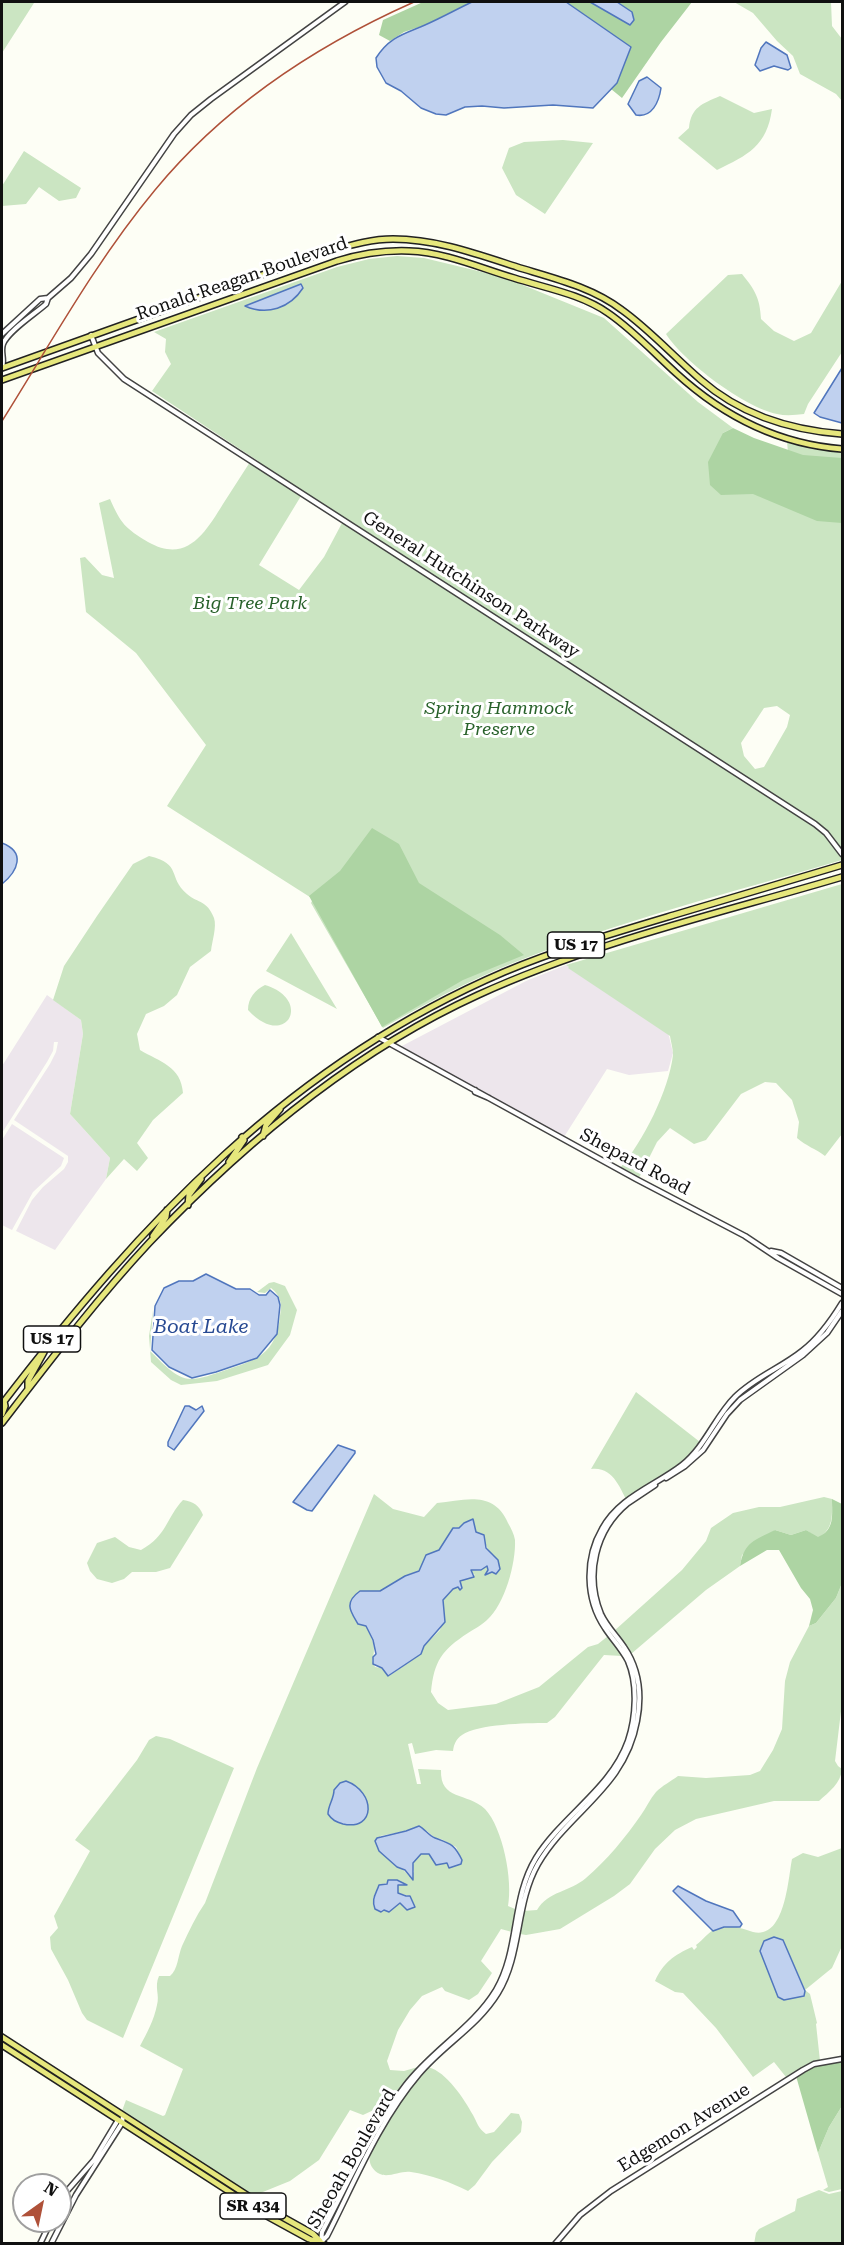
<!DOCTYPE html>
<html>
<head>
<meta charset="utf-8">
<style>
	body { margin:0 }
	#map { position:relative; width:844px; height:2245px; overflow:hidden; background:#fdfef5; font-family:"Roboto Serif",serif }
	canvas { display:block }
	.frame { position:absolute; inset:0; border:3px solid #101010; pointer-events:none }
	.north { position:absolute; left:12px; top:2173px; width:60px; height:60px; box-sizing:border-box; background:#fff; border:2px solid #9f9f9f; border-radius:50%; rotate:33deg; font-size:16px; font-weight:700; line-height:24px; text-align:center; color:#101010 }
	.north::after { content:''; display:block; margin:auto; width:21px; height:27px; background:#af5139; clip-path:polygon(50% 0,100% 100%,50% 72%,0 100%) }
</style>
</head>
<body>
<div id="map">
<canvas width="844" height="2245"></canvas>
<div class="frame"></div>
<div class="north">N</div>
</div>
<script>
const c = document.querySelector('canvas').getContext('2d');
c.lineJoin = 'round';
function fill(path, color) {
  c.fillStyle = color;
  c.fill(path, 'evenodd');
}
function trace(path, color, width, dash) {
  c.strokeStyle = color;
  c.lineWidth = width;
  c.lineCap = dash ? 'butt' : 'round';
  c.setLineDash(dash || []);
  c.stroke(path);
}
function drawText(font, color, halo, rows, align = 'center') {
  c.font = font + ' "Roboto Serif",serif';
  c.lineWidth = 6;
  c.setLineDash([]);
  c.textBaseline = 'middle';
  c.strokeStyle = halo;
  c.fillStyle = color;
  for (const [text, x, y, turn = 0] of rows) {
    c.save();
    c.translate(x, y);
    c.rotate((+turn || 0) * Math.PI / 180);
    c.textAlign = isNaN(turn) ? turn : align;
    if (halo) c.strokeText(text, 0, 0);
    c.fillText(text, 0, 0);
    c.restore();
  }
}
const industrial = new Path2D(`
	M566,965l102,67 5,21 -5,18 -39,4 -22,-6 -43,68 -164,-90 126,-66z
	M47,995l34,25 2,14 -13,80 40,44 -4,21 -51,71 -39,-19 16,-31 11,-13 21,-18 4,-7v-6l-54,-36 36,-56 6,-12 2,-10h-4l-1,9 -6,11 -45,71v-67z
	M12,1124l52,34 -3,8 -28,26 -21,38 -10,-5v-85z`);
const green = new Path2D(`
	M2,2l32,1 -32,50z
	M734,2h97l1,24 10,13v62l-6,-7 -36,-20 -7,-18 -16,-15 -24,-28z
	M720,96l34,17 18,-4c-5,37 -24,46 -55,61l-39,-32 11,-10c2,-21 13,-24 31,-32z
	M563,140l30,3 -48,71 -29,-19 -14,-27 7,-20 15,-6z
	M24,151l57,37 -5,10 -17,3 -20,-14 -13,17 -24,2v-20z
	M397,256l27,2 79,19 101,41 94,84 35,26 -10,5 65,19 -1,-10 55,6v412c-109,32 -222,61 -329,103 -45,18 -88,41 -130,65l-72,-125 2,-4 -146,-93 39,-61 -70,-92 -50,-41 -6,-54 5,-1 17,18 12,3 -15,-75 11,-4c11,25 15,29 38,43 39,22 57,-9 75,-38 9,-14 18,-28 27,-42l6,3 2,-4 -106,-70 19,-27 -6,-12 1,-13 -12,-7 183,-65 32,-8zM301,496l41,27 -18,34 -25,33 -40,-25zM777,706l13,9 -3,12 -23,40 -9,2 -11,-13 -3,-13 23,-35z
	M742,274c13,16 18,24 19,45l13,12 20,10 17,-8 31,-52v71l-34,52 -4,10c-9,1 -18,2 -27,0 -33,-7 -93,-52 -111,-80l62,-59z
	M149,856c34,8 18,21 38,38 12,10 20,6 27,24 3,9 -2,23 -3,33l-21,16 -13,28 -13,11 -18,8 -9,20 3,16c20,12 41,16 43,43l-30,27 -16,23 11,15 -11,13 -13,-12 -18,20 4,-21 -40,-44 13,-80 -2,-14 -28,-20 11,-34 33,-50 36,-52z
	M842,884v250l-17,22c-9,-7 -19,-10 -28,-18l2,-16 -7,-22 -16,-17 -11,-1 -24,12 -35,46 -12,4 -24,-16 -13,14 -18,36 -19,-10c23,-26 49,-78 53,-113 0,-6 -2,-13 -3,-19l-102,-68 1,-1 -3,-2z
	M291,933l46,76 -71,-38z
	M265,985c49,15 21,66 -17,25 0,-12 7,-20 17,-25z
	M274,1282l11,4 12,24 -7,25 -22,30 -51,16 -36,4 -10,-5 -20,-18 -2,-26 4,-26 -3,41c11,10 25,28 41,28 10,0 23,-5 32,-8 33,-11 53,-16 57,-55 2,-13 1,-20 -9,-28l-6,5 -8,-1 12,-9z
	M636,1392l64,50 -18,20 -36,24 -17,19c-9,-17 -16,-39 -38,-36z
	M374,1494l19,15 31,8 13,-14c28,-3 57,-13 71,20 3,5 6,11 7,17 1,23 -10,64 -28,80 -5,5 -13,9 -19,13 -26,17 -34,28 -37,59l7,11 10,7 48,-6 43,-17 49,-40 10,-3 10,-8 14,20 -18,-1 -49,62 -8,6c-21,0 -69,1 -85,12 -6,4 -8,9 -9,16l-17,-1 -21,4 -3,-11 -4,1 9,40h4l-3,-15 23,1c-1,31 26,22 44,39 18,19 28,72 23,97l7,3 -3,23 -11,-3 -20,32 11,12 -14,21 -9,6 -24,-9 -3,-4 -20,9 -12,14 -12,20 -11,31 3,9 14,1 14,-4 -16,19 -19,30 -5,-8 -15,7 -13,-5 -31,50 -29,21 -37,15 -131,-85 4,-11 37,16 2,-1 18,-46 -43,-23c7,-13 14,-26 17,-41 3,-10 -3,-18 2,-29h11c8,-6 8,-21 12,-30 7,-15 14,-30 23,-43l52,-135zM473,1520l3,12 8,3c0,15 12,21 16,35l-15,5 3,-5 -1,-4 -7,5 -9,-1v2l4,3 -15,6v8l-2,-2 -5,2 -11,12 2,13 -4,16 -16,16 -3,8 -32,22 -7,-8 -7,-1 -3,-6c5,-15 0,-21 -6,-35l-8,-2c-9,-17 -11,-17 2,-33h20l25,-15 15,-6 6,-15 13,-5 16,-23 4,1 7,-6zM340,1783l27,24 -1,10 -36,-14 4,-7v-6zM415,1827l12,4 8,7 6,1 15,8 6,13 -1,4h-20l-12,-10h-8c-8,6 -9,9 -7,18l-5,4c-3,-5 -24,-21 -30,-25l1,-15 26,-5zM397,1880l4,1 -3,4v8l12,3 5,11 -5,2 -5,-1 -5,-5 -11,9 -16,-7v-7l6,-13z
	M824,1497l8,2c0,16 2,30 -14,39l-12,-8 -15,5 -16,-5 -33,25 -2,11 -34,24 -75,64 -17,-23 68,-61 24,-29 5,-13 22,-15 26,-6h21z
	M183,1500c11,2 16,5 20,15l-33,53 -14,4h-24l-8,7 -12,4 -15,-4 -7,-8 -3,-8 10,-20 18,-6 14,10 12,3c26,-14 25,-32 42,-50z
	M842,1583v120l-7,58 3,5 4,3c-1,14 -13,23 -23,32h-45l-78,18 -21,11 -20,19 -25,35 -16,12 -54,33 -34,6 -6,-1 3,-23 14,-1c11,-19 33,-18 49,-32 20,-17 40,-41 55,-63 5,-7 9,-16 15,-23 6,-6 15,-11 22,-16l28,2 44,-3 10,-4 13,-21 9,-21 3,-48 5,-19 19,-36 7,-3 20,-25z
	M156,1736l14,3 64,29 -111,270 -36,-18 -5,-7 -14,-33 -17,-31 -1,-12 8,-9 -4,-12 36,-65 -15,-11 62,-80 12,-20z
	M842,1848v98l-10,22 -27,22 5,4 7,29 -1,1 4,37 -34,16 -12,-15 -21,15 -37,-49 -33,-35 -8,-1 -20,-11c8,-18 19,-26 37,-34l2,3 3,-3 -1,-2c7,-5 13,-14 21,-17 13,-5 25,1 36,4 32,8 35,-52 39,-73l11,-6 15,4zM774,1937l9,3 22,50 -31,-2 -7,-22 -7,-15 4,-10z
	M428,2067c19,5 36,32 45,48 5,9 5,13 13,19l8,-2 17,-19 8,1 3,8 -1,10 -29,30 -17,23 -7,6c-18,-9 -37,-16 -57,-19 -9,-2 -22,6 -31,2 -7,-3 -12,-11 -10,-18 5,-21 42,-73 58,-89z
	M842,2106v83l-13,3 -6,-2 5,-3 -10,-34 11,-26z
	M819,2190l10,4 13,-3v52l-88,1 2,-11 3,-4 36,-18 2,-12z`);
const forest = new Path2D(`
	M423,2h49l-47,23 -21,7 -14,9 -11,-6 4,-15z
	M566,2h24l40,23 2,-13 -15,-10h75l-31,40 -39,56 -11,-9 6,-6 14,-36z
	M733,428l21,10 49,17 39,3v65l-25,-2 -64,-27 -32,1 -11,-10 -2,-23 15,-29z
	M372,828l27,16 20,39 81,52 24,20 -61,25 -81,47 -73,-131 31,-25z
	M832,1499l10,5v79l-6,15 -20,25 -7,3 4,-16 -3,-11 -9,-11 -22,-38h-12l-27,16c4,-24 15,-26 35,-36l16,5 15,-5 12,7c17,-7 14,-22 14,-38z
	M842,2061v45l-13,21 -11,26 -22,-77 18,-10z`);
const water = new Path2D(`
	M472,2h94l65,45 -14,36 -24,25 -40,-3 -49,3 -22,-2 -17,1 -19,8 -10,-1 -15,-6 -20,-17 -15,-8 -9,-16 -1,-9c13,-21 28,-24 49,-33 16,-7 32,-16 47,-23z
	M590,2h27l15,10 2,8 -4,5z
	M766,42l21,13 4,13 -3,2 -14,-4 -14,5 -5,-6 6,-17z
	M647,77l14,11c-2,14 -9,30 -25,27l-8,-11 11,-23z
	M301,284l2,4c-13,20 -36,28 -58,18z
	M842,368v55l-22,-6 -6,-4z
	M2,843c24,9 16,28 0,41z
	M206,1274l30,15h14l9,6h7l4,-5 8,7 2,8 -3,29 -20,24 -41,14 -24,6 -23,-11 -17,-17 3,-44 9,-18 15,-7h14z
	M185,1406h4l7,4 6,-4 2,5 -30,39 -6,-4v-4z
	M338,1445l17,6v2l-43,58 -5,-1 -14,-8z
	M473,1519l3,13 8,3 2,13 12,12 2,9 -4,5 -4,-2 -7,3 3,-5 -1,-4 -6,4h-10l3,7 -14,4 2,7 -2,2 -2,-3 -5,2 -10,11 2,22 -21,24 -3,8 -33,22 -6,-8 -9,-4v-7l3,-3 -3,-14 -7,-14 -8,-2c-7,-12 -15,-21 2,-33h20l25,-15 14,-5 7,-16 13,-5 14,-22h6l5,-5z
	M346,1781c30,11 30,50 -3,43 -7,-2 -11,-4 -15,-10 0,-9 6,-15 6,-24l6,-7z
	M419,1826c6,3 10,10 16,12 16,6 19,6 27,22l-1,4 -12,4 -2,-5 -11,2 -7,-11h-8l-8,9v17l-8,-10 -8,-3 -18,-16 -4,-10 2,-3 29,-7z
	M388,1880h9l10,5h-9v8l8,3h4l5,11 -8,3 -7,-7 -11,9 -5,-2 -3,2 -6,-3c-4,-10 1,-15 4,-24l8,-1z
	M678,1886l28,15 27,10 9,13 -2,3h-16l-11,4 -40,-40z
	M774,1937l9,3 22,51 -1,5 -20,4 -6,-3 -18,-46 4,-10z`);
const minor = new Path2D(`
	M2,334l38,-35 8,-1
	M91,335l7,18 26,26 691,445 11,9 16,21
	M2,368c3,-9 -2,-16 1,-24 5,-13 33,-31 43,-40l2,-6 23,-20 20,-24 83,-120 17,-19 20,-16 134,-97
	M378,1037l258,142 109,57 33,22 64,36
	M475,1090v2l14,6
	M771,1251l10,2 61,35
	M666,1478l19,-12 18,-16 24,-36 13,-14 63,-45 24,-22 15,-22
	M60,2204l7,-13 27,-31 24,-40
	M322,2241l5,-5c28,-55 52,-115 92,-162 24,-29 59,-48 79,-81 24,-39 17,-89 40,-129 31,-53 87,-76 99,-143 5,-26 2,-52 -13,-74 -7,-11 -17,-20 -23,-33 -16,-39 -6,-84 27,-111 9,-6 18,-12 27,-18
	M321,2242l1,-10c26,-49 49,-102 83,-146 26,-35 68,-58 91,-96 24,-41 15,-91 40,-132 27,-43 75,-69 92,-117 8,-24 10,-57 0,-80 -6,-12 -16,-22 -23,-33 -20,-29 -20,-70 -3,-99 17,-32 53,-43 80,-64 23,-18 33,-48 53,-68 20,-20 46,-29 67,-46 17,-13 29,-30 40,-48
	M40,2244l11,-23
	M51,2244l25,-49 46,-72 1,-7
	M555,2244l25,-29 31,-24 192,-121 11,-6 28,-5`);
const major = new Path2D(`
	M2,368l324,-116c22,-6 44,-13 67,-13 43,0 84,15 124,28 36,11 75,20 105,43 28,20 52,47 79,70 40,35 89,50 141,54
	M2,380l335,-119c23,-7 47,-11 72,-10 36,1 71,17 105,27 31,10 67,16 94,35 25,17 46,40 68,60 47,43 102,71 166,76
	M263,1136l3,-11 14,-16
	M229,1162l15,-22 -2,-3
	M188,1205l1,-10 12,-16
	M153,1236l13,-19 1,-7
	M28,1389v-8l16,-29
	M2,1404c139,-181 287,-340 502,-432 55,-23 113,-40 170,-57 56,-17 112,-33 168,-50
	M2,1414l3,-8 -1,-5
	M2,1423c47,-61 94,-123 147,-180 94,-99 204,-191 329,-248 116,-53 243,-82 364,-118
	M2,2037l268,173 43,24 7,7
	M2,2045l265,171 42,23 15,5`);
const rail = new Path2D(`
	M2,421c49,-78 94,-160 153,-231 70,-85 160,-144 259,-188`);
const shields = [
	[576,945,57],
	[52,1339,57],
	[253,2206,66]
];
const shieldNames = [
	["US 17",576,945],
	["US 17",52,1339],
	["SR 434",253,2206]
];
const streetNames = [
	["Ronald Reagan Boulevard",242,279,-19],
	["General Hutchinson Parkway",471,585,33],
	["Shepard Road",635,1162,28],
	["Edgemon Avenue",684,2128,-32],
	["Sheoah Boulevard",352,2159,-60]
];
const parkNames = [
	["Big Tree Park",250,604],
	["Spring Hammock",499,709],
	["Preserve",499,730]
];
const waterNames = [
	["Boat Lake",201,1327]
];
fill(industrial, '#ede6ec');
fill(green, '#cbe5c2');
fill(forest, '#add4a3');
fill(water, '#c0d1ef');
trace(water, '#5076bd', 1.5);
trace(minor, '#434343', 7);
trace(major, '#212121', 8);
trace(minor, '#fff', 4);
trace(major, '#e6e77c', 5);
trace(rail, '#af5139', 1.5);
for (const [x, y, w] of shields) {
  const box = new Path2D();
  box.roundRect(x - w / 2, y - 13, w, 26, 4.5);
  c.fillStyle = '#fff';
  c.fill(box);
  trace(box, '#101010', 1.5);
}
drawText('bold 16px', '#101010', null, shieldNames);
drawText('18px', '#101010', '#fff', streetNames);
drawText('italic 18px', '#28612a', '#fff', parkNames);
drawText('italic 20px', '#284a93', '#fff', waterNames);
</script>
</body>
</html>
